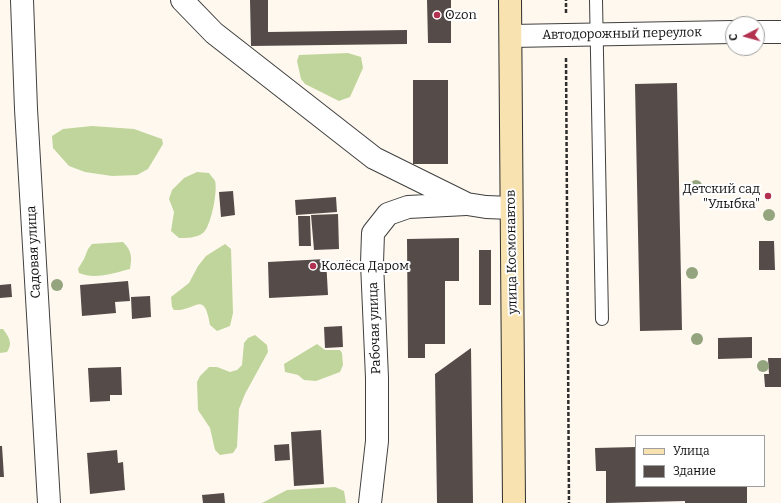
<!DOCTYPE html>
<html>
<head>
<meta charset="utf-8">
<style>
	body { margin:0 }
	#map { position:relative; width:781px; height:503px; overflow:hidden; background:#fef8ee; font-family:Bitter,serif }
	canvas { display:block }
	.legend { position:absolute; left:635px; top:435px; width:130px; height:52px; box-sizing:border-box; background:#fff; border:1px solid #9e9e9e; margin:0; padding:5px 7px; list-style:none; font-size:12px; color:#0d0d0d }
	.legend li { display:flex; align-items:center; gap:8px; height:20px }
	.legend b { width:20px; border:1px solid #9e9e9e }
	.north { position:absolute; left:725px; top:16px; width:40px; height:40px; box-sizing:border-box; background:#fff; border:1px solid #9e9e9e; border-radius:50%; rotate:264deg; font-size:11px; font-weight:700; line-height:16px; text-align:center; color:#0d0d0d }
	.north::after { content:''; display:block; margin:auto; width:14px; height:18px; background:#b23150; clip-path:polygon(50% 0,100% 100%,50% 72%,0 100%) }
</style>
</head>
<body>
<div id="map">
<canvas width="781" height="503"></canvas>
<ul class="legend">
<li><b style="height:5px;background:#f8e2af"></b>Улица</li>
<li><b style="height:11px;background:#554c4a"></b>Здание</li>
</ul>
<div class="north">С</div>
</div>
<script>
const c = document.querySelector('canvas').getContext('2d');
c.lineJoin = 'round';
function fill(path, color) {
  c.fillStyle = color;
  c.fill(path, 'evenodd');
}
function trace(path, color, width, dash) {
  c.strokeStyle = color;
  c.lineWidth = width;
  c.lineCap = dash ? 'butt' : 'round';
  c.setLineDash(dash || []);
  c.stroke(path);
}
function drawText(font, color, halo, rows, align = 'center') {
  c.font = font + ' Bitter,serif';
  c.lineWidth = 4;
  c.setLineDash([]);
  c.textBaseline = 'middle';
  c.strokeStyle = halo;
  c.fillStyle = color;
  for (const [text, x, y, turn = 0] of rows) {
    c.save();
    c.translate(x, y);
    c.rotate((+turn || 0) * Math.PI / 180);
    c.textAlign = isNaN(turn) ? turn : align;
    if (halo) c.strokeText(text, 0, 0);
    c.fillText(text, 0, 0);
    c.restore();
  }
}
const forest = new Path2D(`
	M348,53l13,4 2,11 -13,29 -11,4 -34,-17 -4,-5 -4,-18 2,-6z
	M92,126l42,3 28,10 1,5 -15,25 -11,6 -25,1 -27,-4 -16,-6 -16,-18 -1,-12 11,-7z
	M197,172l12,1c2,3 5,6 6,8 3,9 -4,46 -12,52 -7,5 -16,5 -24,5l-8,-7 3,-19 -5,-13 3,-9 12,-12z
	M123,242c9,9 9,15 7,27 -16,4 -35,11 -51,4l-1,-4 6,-10 4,-10 4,-5z
	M225,244l6,5 2,64 -3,13 -13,5 -7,-6c-6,-37 -15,-13 -36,-15l-2,-3 -1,-10 18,-14 9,-17 8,-10z
	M0,329h3c6,8 10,14 4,23l-7,1z
	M255,335l12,10 1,7 -23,42 -6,15 -2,38 -4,6 -13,2 -5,-5 -5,-22 -12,-18 -1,-28 3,-6 9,-9h8l13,5 7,-2 5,-5 2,-22 4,-5z
	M317,344l8,6h15l2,3 1,12 -3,7 -24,9 -12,-1 -6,-5 -13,-3 -1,-8z
	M335,487l9,4 2,12h-84l25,-13z`);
const building = new Path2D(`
	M250,0h18v32l139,-2v14l-156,2z
	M427,0h24v43h-23z
	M413,80h35v84h-35z
	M677,83l5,247 -42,1 -5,-247z
	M233,191l2,24 -14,2 -2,-25z
	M336,197l1,15 -41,3 -1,-15z
	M338,214l1,35 -25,1 -3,-35z
	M298,216h12l1,30h-12z
	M459,238v43h-14v63h-20v14h-17l-1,-119z
	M759,241h15l1,29h-16z
	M479,250h12v55h-12z
	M326,259l2,36 -59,3 -1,-36z
	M128,281l2,20 -15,1 1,11 -34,3 -2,-31z
	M11,284l1,13 -12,1v-13z
	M150,296l1,21 -19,2 -1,-22z
	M342,326l1,21 -18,1 -1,-21z
	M752,337v21l-34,1v-21z
	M471,348l2,155h-36l-2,-129z
	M768,358h13v29h-16l-1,-13h5z
	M121,367l1,28h-12v6l-20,1 -2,-34z
	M321,430l3,54 -30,2 -3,-54z
	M289,444l1,16 -15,1 -1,-16z
	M0,446h2l2,31h-4z
	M636,447v39h111v17h-62v-2l-79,2v-32h-10l-1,-23z
	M117,450l1,13 5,-1 2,28 -35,4 -3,-41z
	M224,493l1,10h-22l-1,-8z`);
const path = new Path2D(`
	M566,13v-13
	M566,58l3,445`);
const service = new Path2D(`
	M596,0l6,319`);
const minor = new Path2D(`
	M22,0l4,109 23,394
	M182,0l32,33 160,125 93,46 19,3 25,1
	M757,32h24
	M511,36l222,-4
	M370,503l7,-62v-63l-5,-115 1,-30 15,-19 20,-7 58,-3`);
const secondary = new Path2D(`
	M510,0l4,503`);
const trees = [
	[696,186],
	[769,215],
	[692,273],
	[57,285],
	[697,339],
	[763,366]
];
const markers = [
	[437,15,4,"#b23150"],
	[768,196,4,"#b23150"],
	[313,266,4,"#b23150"]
];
const poiNames = [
	["Ozon",445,15],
	["Детский сад",760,189,"right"],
	["\"Улыбка\"",760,204,"right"],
	["Колёса Даром",321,266]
];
const streetNames = [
	["Автодорожный переулок",622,34,-1],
	["Садовая улица",34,252,-93],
	["улица Космонавтов",512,252,-91],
	["Рабочая улица",375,328,-92]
];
fill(forest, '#c0d59b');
fill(building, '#554c4a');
trace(service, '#404040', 14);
trace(minor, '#404040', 24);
trace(secondary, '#2f2f2f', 24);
trace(path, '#2f2f2f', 2.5, [4, 2]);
trace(service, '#fff', 12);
trace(minor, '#fff', 22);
trace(secondary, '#f8e2af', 22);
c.fillStyle = '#93a47e';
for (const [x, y] of trees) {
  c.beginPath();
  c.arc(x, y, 6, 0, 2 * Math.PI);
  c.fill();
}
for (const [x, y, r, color] of markers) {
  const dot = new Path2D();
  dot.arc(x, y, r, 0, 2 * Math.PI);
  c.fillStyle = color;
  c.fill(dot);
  trace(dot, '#fff', 1.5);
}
drawText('13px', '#0d0d0d', '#fff', poiNames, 'left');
drawText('13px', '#0d0d0d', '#fff', streetNames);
</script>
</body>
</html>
